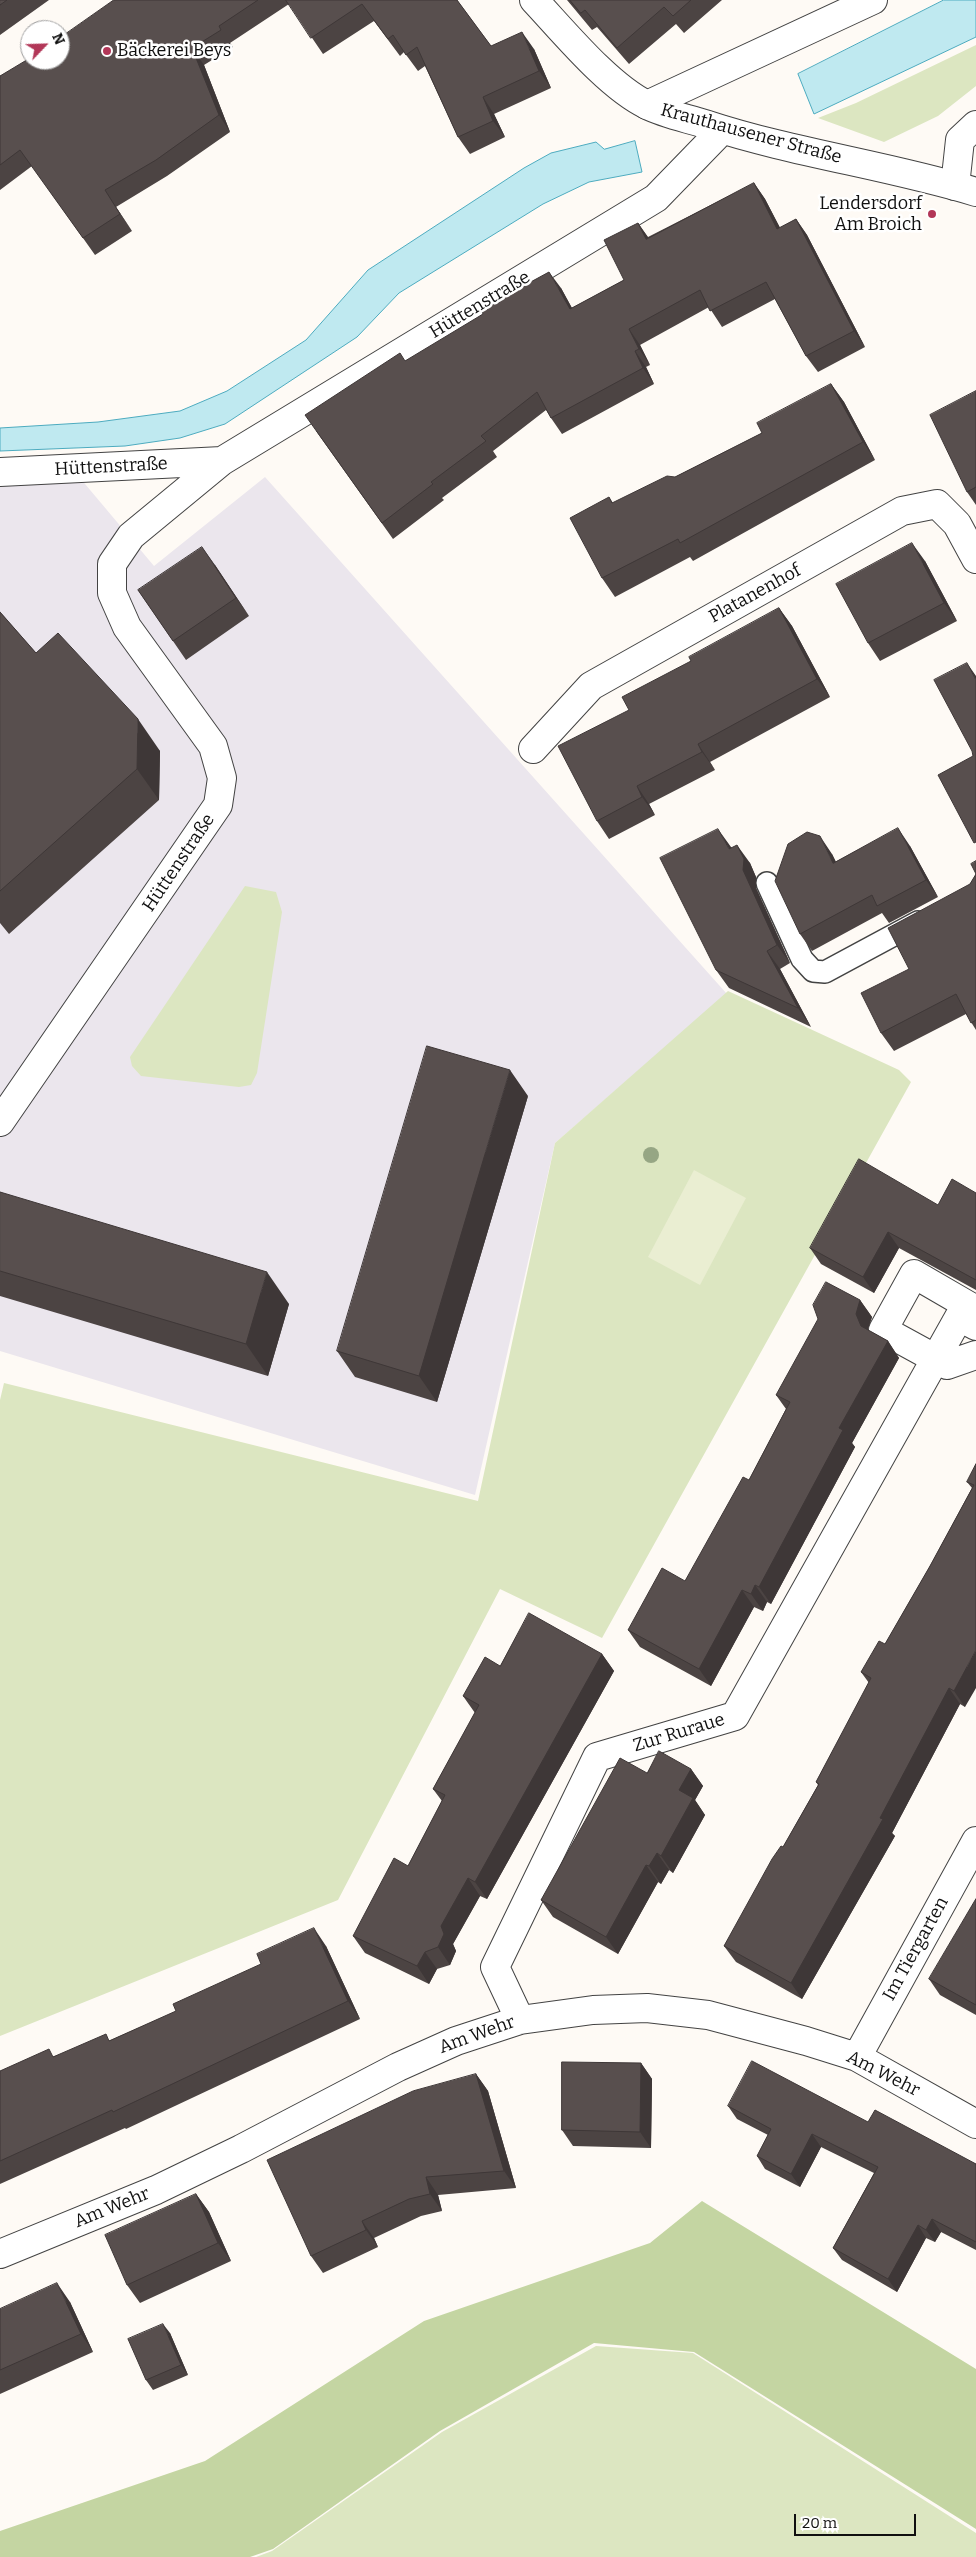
<!DOCTYPE html>
<html>
<head>
<meta charset="utf-8">
<style>
	body { margin:0 }
	#map { position:relative; width:976px; height:2557px; overflow:hidden; background:#fefaf5; font-family:Bitter,serif }
	canvas { display:block }
	.north { position:absolute; left:20px; top:20px; width:50px; height:50px; box-sizing:border-box; background:#fff; border:1px solid #9f9f9f; border-radius:50%; rotate:66deg; font-size:14px; font-weight:700; line-height:20px; text-align:center; color:#101010 }
	.north::after { content:''; display:block; margin:auto; width:18px; height:22px; background:#b23758; clip-path:polygon(50% 0,100% 100%,50% 72%,0 100%) }
	.scale { position:absolute; left:794px; top:2514px; width:122px; height:22px; box-sizing:border-box; border:2px solid #101010; border-top:0; padding-left:6px; font-size:15px; line-height:18px; white-space:nowrap; color:#101010; -webkit-text-stroke:4px #fff; paint-order:stroke }
</style>
</head>
<body>
<div id="map">
<canvas width="976" height="2557"></canvas>
<div class="north">N</div>
<div class="scale">20 m</div>
</div>
<script>
const c = document.querySelector('canvas').getContext('2d');
c.lineJoin = 'round';
function fill(path, color) {
  c.fillStyle = color;
  c.fill(path, 'evenodd');
}
function trace(path, color, width, dash) {
  c.strokeStyle = color;
  c.lineWidth = width;
  c.lineCap = dash ? 'butt' : 'round';
  c.setLineDash(dash || []);
  c.stroke(path);
}
function drawText(font, color, halo, rows, align = 'center') {
  c.font = font + ' Bitter,serif';
  c.lineWidth = 5;
  c.setLineDash([]);
  c.textBaseline = 'middle';
  c.strokeStyle = halo;
  c.fillStyle = color;
  for (const [text, x, y, turn = 0] of rows) {
    c.save();
    c.translate(x, y);
    c.rotate((+turn || 0) * Math.PI / 180);
    c.textAlign = isNaN(turn) ? turn : align;
    if (halo) c.strokeText(text, 0, 0);
    c.fillText(text, 0, 0);
    c.restore();
  }
}
const industrial = new Path2D(`
	M265,477l462,517 -172,149 -80,352 -475,-144v-868l80,-5 74,88z`);
const green = new Path2D(`
	M976,45v41l-38,30 -54,26 -66,-24 38,-15z
	M245,886l31,6 6,20 -25,161 -6,12 -12,2 -98,-11 -9,-10 -2,-9z
	M728,991l171,79 12,12 -309,556 -102,-49 -162,311 -338,136v-636l4,-17 474,118 77,-358z
	M596,2346l97,7 283,180v24h-720l16,-6 170,-119z`);
const forest = new Path2D(`
	M702,2201l274,168v160l-282,-177 -100,-9 -154,88 -167,118 -23,8h-250v-26l205,-70 219,-140 226,-78z`);
const pitch = new Path2D(`
	M694,1170l52,28 -46,87 -52,-28z`);
const water = new Path2D(`
	M944,0h32v37l-162,77 -16,-40z
	M635,141l7,31 -53,10 -46,22 -144,89 -42,44 -132,87 -45,14 -55,8 -125,5v-23l98,-6 82,-11 47,-20 79,-51 62,-70 156,-102 27,-15 45,-11 8,7z`);
const service = new Path2D(`
	M767,883l35,76 11,12 12,1 93,-50`);
const minor = new Path2D(`
	M647,105l226,-105
	M955,186l5,-46 16,-15
	M0,472l222,-11
	M533,749l58,-63 311,-175 35,-7 20,20 19,35
	M0,1122l218,-317 4,-27 -9,-32 -86,-119 -15,-34v-29l19,-28 91,-75 434,-263 66,-68
	M976,1310l-62,-36 -31,56 64,35 29,-10
	M520,2020l-25,-53 102,-210 138,-41 224,-399 17,9
	M857,2057l119,-216
	M0,2254l156,-64 85,-41 157,-82 58,-26 64,-21 73,-10 54,-2 61,7 98,26 51,16 119,67`);
const tertiary = new Path2D(`
	M534,0c30,32 74,86 113,105 18,9 39,13 58,19 88,29 182,41 271,68`);
const trees = [
	[651,1155]
];
const wall = new Path2D(`
	M0,0h49l-49,35z
	M114,0h343l34,46 43,3 17,39 -57,26 11,23 -35,17 -12,-17 -33,-71 -7,5 -14,-19 -4,4 -26,-35 -51,33 -34,-50 -59,39 3,4 -29,18 26,67 -63,44 -51,31 16,24 -37,24 -63,-89 -32,24v-114l30,-16z
	M567,0h155l-38,33 -8,-9 -47,40 -32,-37 -5,3z
	M754,183l11,16 15,29 16,-9 11,16 58,112 -47,25 -12,-16 -31,-57 -53,28 -13,-20 -69,38 10,20 -4,2 8,17 -92,50 -11,-16 -5,-8 -53,41 4,6 -55,41 2,2 -51,39 -77,-108 89,-70 156,-73 11,20 52,-28 14,-57 10,14z
	M831,384l13,18 31,58 -182,101 -3,-4 -75,40 -13,-19 7,-81 4,6 62,-26 87,-44z
	M976,391v114l-9,-13z
	M925,561l32,60 -77,40 -12,-18z
	M215,565l34,51 -63,44 -48,-70z
	M779,608l13,18 38,71 -120,65 5,8 -66,34 6,11 -46,24 -12,-18 32,-111 62,-49z
	M0,612l36,41 124,98 -1,49 -150,134 -9,-11z
	M910,846l28,51 -49,26 -7,-10 -70,38 -12,-17 32,-80 4,8z
	M731,847l19,16 6,14v11l34,75 -10,6 31,58 -82,-39 -13,-18z
	M976,861v169l-10,-16 -72,37 -13,-18 28,-64 61,-85 6,-10z
	M528,1096l-91,306 -82,-25 -18,-26z
	M0,1192l289,112 -21,72 -268,-80z
	M976,1193v97l-77,-42 -25,45 -53,-29 -11,-16z
	M860,1300l12,17 -4,13 20,11 11,17 -47,85 3,4 -84,157 -4,-2 -4,9 -9,-4 -43,79 -71,-39 -12,-17 57,-49 64,-101 37,-71 -10,-14z
	M976,1464l-11,243 -5,-3 -68,129 3,3 -93,163 -66,-37 -12,-16 59,-99 35,-62 -2,-3 53,-99 -8,-11 24,-28 45,-78 42,-78 -5,-6z
	M602,1654l12,17 -127,228 -7,-3 -27,48 3,7 -6,14 -13,4 -8,15 -64,-31 -12,-17 55,-70 34,-65 -9,-12 42,-76 -12,-17 37,-30z
	M691,1769l12,17 -8,14 10,15 -32,58 -4,-3 -8,14 -3,-2 -40,72 -65,-37 -12,-17 106,-127z
	M976,1899v116l-36,-20 -11,-16z
	M326,1946l34,73 -234,110 -1,-1 -125,56v-113l55,-15 56,-16z
	M641,2063l11,16 -1,69 -78,-2 -11,-16z
	M476,2074l12,17 28,97 -78,7 4,16 -21,5 -47,22 4,9 -55,26 -12,-17z
	M728,2106l140,16 108,42v86l-35,-18 -6,10 -9,-4 -29,54 -55,-32 -9,-12 41,-75 -53,-26 -21,40 -35,-18 -8,-13 11,-21 -31,-16z
	M196,2194l13,18 22,49 -91,42 -13,-18z
	M70,2302l23,50 -93,42v-85z
	M170,2333l18,42 -35,15 -7,-10z`);
const shadedWall = new Path2D(`
	M522,32l12,17 17,39 -12,-17z
	M192,48l12,17 26,67 -11,-17z
	M483,97l11,17 11,23 -12,-16z
	M754,183l11,16 24,46 -12,-16z
	M105,190l11,17 16,24 -12,-17z
	M796,219l11,16 58,112 -11,-16z
	M638,223l11,16h-3z
	M549,272l12,16 20,37 -11,-16z
	M629,329l11,16 10,20 -11,-16z
	M635,351l11,16 8,17 -11,-16z
	M831,384l13,18 31,58 -12,-18z
	M912,543l13,18 32,60 -13,-18z
	M202,547l13,18 34,51 -13,-18z
	M779,608l13,18 38,71 -13,-18z
	M967,663l9,13v4z
	M138,719l22,32 -1,49 -22,-31z
	M698,744l12,18 5,8 -13,-18z
	M637,786l12,18 6,11 -13,-18z
	M898,828l12,18 28,51 -12,-17z
	M718,829l13,18 11,20 -13,-18z
	M820,836l12,18 13,27 -12,-18z
	M737,845l13,18 6,14v11l34,75 -13,-18 -34,-75z
	M767,951l13,18 31,58 -13,-19z
	M510,1070l18,26 -91,306 -18,-26z
	M888,1232l11,16 -25,45 -11,-16z
	M267,1272l22,32 -21,72 -22,-32z
	M860,1300l12,17 -5,14 -6,-5 -5,-12z
	M888,1341l11,17 -47,85 3,4 -84,157 -12,-17 80,-159z
	M755,1585l12,17 -4,9 -12,-17z
	M742,1590l12,17 -43,79 -12,-17z
	M976,1650v38l-11,19 -11,-16z
	M602,1654l12,17 -127,228 -12,-17z
	M949,1688l11,16 -68,129 3,3 -93,163 -11,-16z
	M691,1769l12,17 -8,14 10,15 -32,58 -12,-17 18,-66z
	M657,1853l12,17 -8,14 -12,-18z
	M646,1865l12,17 -40,72 -12,-17z
	M468,1878l12,18 -27,48 3,7 -6,14 -12,-18 3,-21z
	M314,1928l12,18 34,73 -12,-18z
	M425,1952l12,17 -8,15 -12,-18z
	M641,2063l11,16 -1,69 -11,-16z
	M476,2074l12,17 28,97 -12,-17z
	M812,2134l9,13 -21,40 -9,-13z
	M426,2177l12,18 4,16 -12,-17z
	M196,2194l13,18 22,49 -13,-18z
	M932,2219l9,13 -6,10 -9,-12z
	M362,2221l12,17 4,9 -12,-17z
	M918,2225l8,13 -29,54 -9,-13z
	M57,2283l13,19 23,50 -12,-18z
	M163,2324l7,9 18,42 -7,-10z`);
const building = new Path2D(`
	M0,0h7l-7,5z
	M114,0h144l-39,26 2,4 -29,18 27,67 -63,45 -51,30 15,24 -37,24 -63,-88 -20,15v-89l30,-18v2h30v-22z
	M286,0h171l34,46 31,-14 17,39 -56,26 10,24 -35,16 -41,-90 -11,8 -13,-20 -5,4 -26,-35 -51,34z
	M570,0h121l-18,16 -9,-9 -47,41 -32,-38 -4,3z
	M754,183l23,46 19,-10 58,112 -48,25 -40,-74 -56,29 -10,-21 -71,39 10,20 -4,2 8,17 -92,50 -14,-26 -56,44 5,5 -55,41 2,2 -51,39 -77,-108 95,-62 5,8 78,-47 -2,-5 68,-37 21,37 54,-29 -20,-40 34,-17 8,16z
	M831,384l32,58 -183,101 -2,-4 -76,39 -32,-60 39,-21 3,6 55,-27 8,1 87,-44 -5,-10z
	M976,391v96l-9,5 -37,-77z
	M912,543l32,60 -76,40 -32,-59z
	M202,547l34,51 -63,43 -35,-51z
	M779,608l38,71 -119,65 4,8 -65,34 5,11 -45,24 -39,-75 71,-36 -7,-13 69,-36 -2,-4z
	M0,612l36,41 22,-20 80,86 -1,50 -137,122z
	M967,663l9,17v162l-2,1 -36,-68 35,-19 -1,-5 -38,-71z
	M898,828l28,52 -49,26 -5,-11 -72,39 -25,-53 13,-37 19,-12 13,4 13,27z
	M718,829l11,20 8,-4 7,14 -1,11 34,75 -10,6 31,57 -82,-38 -56,-112z
	M976,861v159l-5,3 -15,-29 -75,39 -20,-40 48,-24 -21,-41 82,-44 6,-10 -5,-10z
	M427,1046l83,24 -91,306 -82,-25z
	M859,1159l79,46 14,-26 24,14v87l-88,-48 -25,45 -53,-29z
	M0,1192l267,80 -21,72 -246,-73z
	M826,1282l34,18 -4,14 5,12 27,15 -49,87 4,2 -84,157 -4,-2 -4,9 -9,-4 -43,79 -71,-39 34,-62 23,13 58,-104 6,3 41,-78 -14,-7 42,-76 -5,-14z
	M976,1464v186l-22,41 -5,-3 -69,130 3,1 -92,164 -67,-37 48,-87 9,-13 2,1 36,-63 -3,-2 55,-104 -10,-6 18,-31 6,3 45,-78 44,-81 -7,-3z
	M529,1613l73,41 -127,228 -7,-4 -27,48 3,8 -6,13 -13,5 -8,14 -64,-30 41,-78 14,8 37,-71 -12,-6 46,-84 -16,-9 22,-39 15,9z
	M659,1751l32,18 -12,21 14,8 -32,58 -4,-3 -8,13 -3,-1 -40,72 -65,-37 79,-142 27,15z
	M976,1899v106l-47,-26z
	M314,1928l34,73 -235,111 -1,-2 -112,51v-90l49,-22 4,8 53,-23 3,7 67,-30 -3,-7 88,-40 -4,-10z
	M752,2061l116,61 7,-12 101,54v78l-44,-23 -6,11 -8,-5 -30,54 -55,-31 45,-81 -66,-33 -21,40 -34,-18 14,-27 -43,-23z
	M562,2062l79,1 -1,69 -78,-2z
	M476,2074l28,97 -78,6 4,17 -21,5 -47,22 4,9 -55,26 -44,-96 146,-69z
	M196,2194l22,49 -91,42 -22,-50z
	M57,2283l24,51 -81,36v-61z
	M163,2324l18,41 -35,15 -18,-41z`);
const markers = [
	[107,51,5,"#b23758"],
	[932,214,5,"#b23758"]
];
const poiNames = [
	["Bäckerei Beys",117,51],
	["Lendersdorf",922,204,"right"],
	["Am Broich",922,225,"right"]
];
const streetNames = [
	["Krauthausener Straße",751,134,15],
	["Hüttenstraße",480,305,-31],
	["Hüttenstraße",111,467,-3],
	["Platanenhof",755,594,-29],
	["Hüttenstraße",179,863,-56],
	["Zur Ruraue",679,1733,-17],
	["Im Tiergarten",916,1949,-61],
	["Am Wehr",477,2035,-20],
	["Am Wehr",883,2074,27],
	["Am Wehr",112,2208,-22]
];
fill(industrial, '#ebe6ed');
fill(green, '#dce6c1');
fill(forest, '#c4d5a2');
fill(pitch, '#eaeed2');
fill(water, '#bfe9f0');
trace(water, '#4dabbf', 1);
trace(service, '#434343', 24);
trace(minor, '#434343', 30);
trace(tertiary, '#434343', 30);
trace(service, '#fff', 21);
trace(minor, '#fff', 28);
trace(tertiary, '#fff', 28);
c.fillStyle = '#96a684';
for (const [x, y] of trees) {
  c.beginPath();
  c.arc(x, y, 8, 0, 2 * Math.PI);
  c.fill();
}
fill(wall, '#4c4443');
fill(shadedWall, '#3e3737');
fill(building, '#584f4e');
trace(building, '#3e3737', 1);
for (const [x, y, r, color] of markers) {
  const dot = new Path2D();
  dot.arc(x, y, r, 0, 2 * Math.PI);
  c.fillStyle = color;
  c.fill(dot);
  trace(dot, '#fff', 2);
}
drawText('18px', '#101010', '#fff', poiNames, 'left');
drawText('18px', '#101010', '#fff', streetNames);
</script>
</body>
</html>
